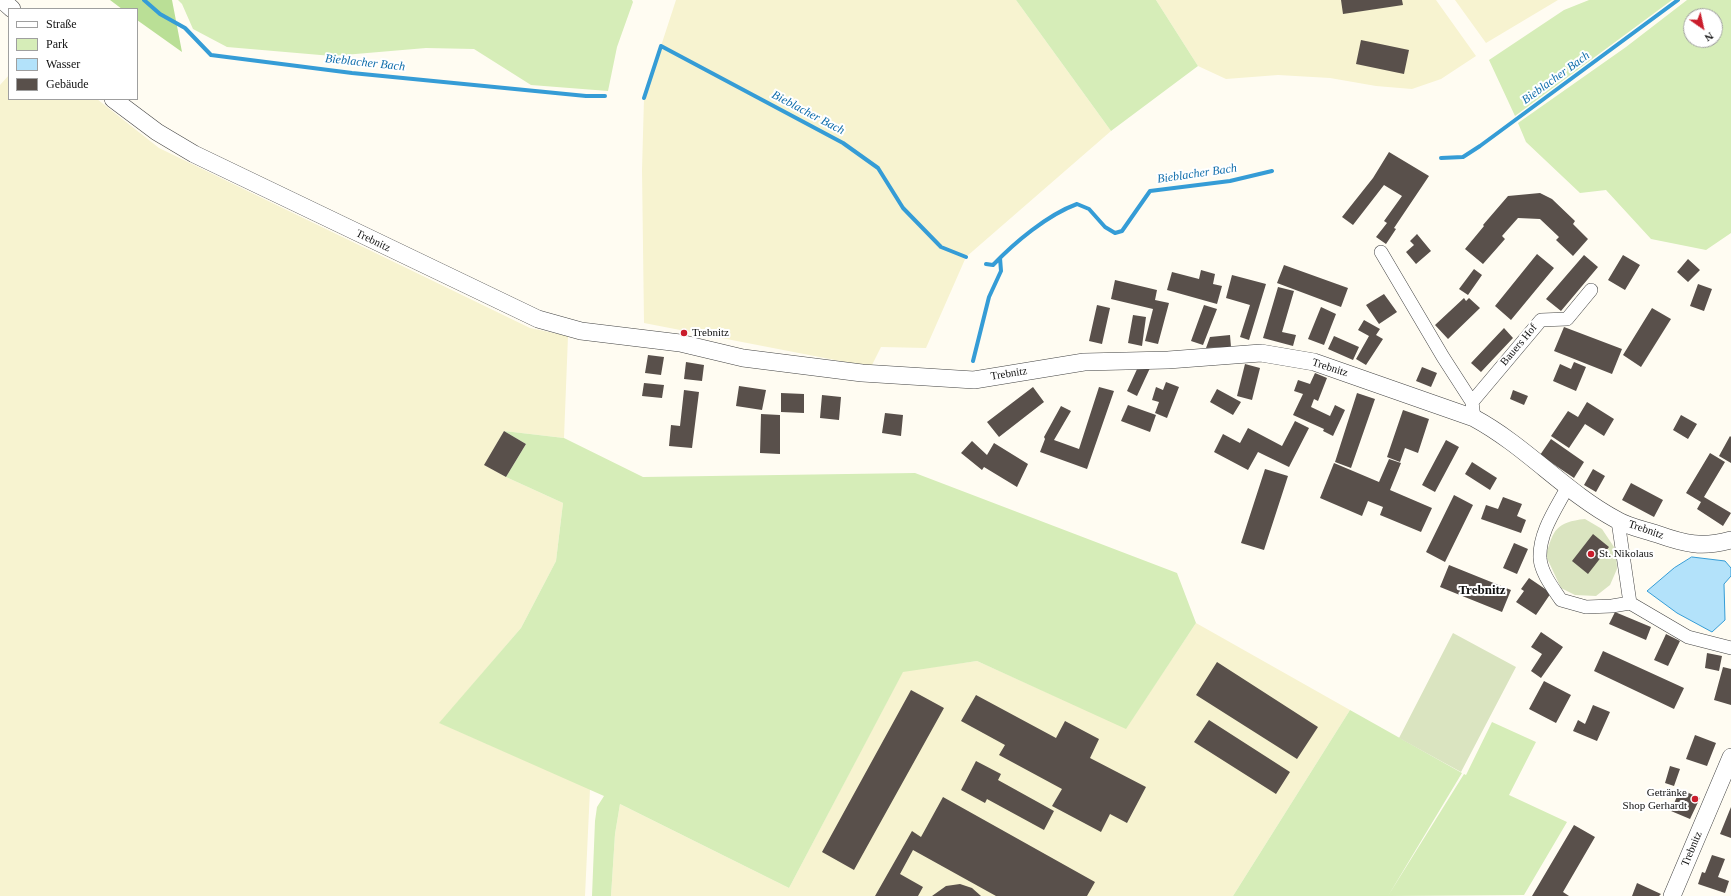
<!DOCTYPE html>
<html>
<head>
<meta charset="utf-8">
<style>
	body { margin:0 }
	#map { position:relative; width:1731px; height:896px; overflow:hidden; background:#fffcf2; font-family:Georgia,serif }
	canvas { display:block }
	.legend { position:absolute; left:8px; top:8px; width:130px; height:92px; box-sizing:border-box; background:#fff; border:1px solid #9f9f9f; margin:0; padding:5px 7px; list-style:none; font-size:12px; color:#101010 }
	.legend li { display:flex; align-items:center; gap:8px; height:20px }
	.legend b { width:20px; border:1px solid #9f9f9f }
	.north { position:absolute; left:1683px; top:8px; width:40px; height:40px; box-sizing:border-box; background:#fff; border:1px solid #9f9f9f; border-radius:50%; rotate:146deg; font-size:11px; font-weight:700; line-height:16px; text-align:center; color:#101010 }
	.north::after { content:''; display:block; margin:auto; width:14px; height:18px; background:#ca1d2c; clip-path:polygon(50% 0,100% 100%,50% 72%,0 100%) }
</style>
</head>
<body>
<div id="map">
<canvas width="1731" height="896"></canvas>
<ul class="legend">
<li><b style="height:5px;background:#fff"></b>Straße</li>
<li><b style="height:11px;background:#d6edb8"></b>Park</li>
<li><b style="height:11px;background:#b3e2fa"></b>Wasser</li>
<li><b style="height:11px;background:#59504b"></b>Gebäude</li>
</ul>
<div class="north">N</div>
</div>
<script>
const c = document.querySelector('canvas').getContext('2d');
c.lineJoin = 'round';
function fill(path, color) {
  c.fillStyle = color;
  c.fill(path, 'evenodd');
}
function trace(path, color, width, dash) {
  c.strokeStyle = color;
  c.lineWidth = width;
  c.lineCap = dash ? 'butt' : 'round';
  c.setLineDash(dash || []);
  c.stroke(path);
}
function drawText(font, color, halo, rows, align = 'center') {
  c.font = font + ' Georgia,serif';
  c.lineWidth = 4;
  c.setLineDash([]);
  c.textBaseline = 'middle';
  c.strokeStyle = halo;
  c.fillStyle = color;
  for (const [text, x, y, turn = 0] of rows) {
    c.save();
    c.translate(x, y);
    c.rotate((+turn || 0) * Math.PI / 180);
    c.textAlign = isNaN(turn) ? turn : align;
    if (halo) c.strokeText(text, 0, 0);
    c.fillText(text, 0, 0);
    c.restore();
  }
}
const farmland = new Path2D(`
	M676,0h340l95,131 -145,126 -40,91 -45,-1 -10,20 -227,-44 -2,-153 2,-72z
	M1156,0h280l40,56 -35,23 -29,10 -36,-3 -46,-8 -52,-3 -52,4 -28,-13z
	M1455,0h103l-72,43z
	M9,75v24h88l62,49 371,180 38,8 -4,102 -60,-7 -19,34 21,12 57,26 -7,58 -35,67 -81,95 150,66 -5,107h-585v-811z
	M1196,623l154,87 -117,186h-622l4,-62 5,-30 169,84 114,-217 74,-10 149,67z`);
const green = new Path2D(`
	M178,0h454l1,2 -16,45 -9,44 -77,-6 -57,-36 -48,-1 -94,8 -105,-9 -34,-18 -11,-25z
	M1016,0h140l42,66 -87,65z
	M1589,0h83l-157,116 -26,-56 75,-50z
	M1687,0h44v233l-25,17 -55,-11 -45,-49 -26,3 -54,-51 -8,-19 108,-76zM1691,16h24v24h-24z
	M504,431l60,7 79,39 272,-4 262,100 19,50 -70,106 -149,-68 -74,11 -114,216 -169,-84 -5,30 -4,62h-19l3,-75 2,-14 7,-11 -165,-73 82,-95 35,-67 7,-58 -57,-26 20,-33z
	M1350,710l112,63 -74,123h-155z
	M1492,722l44,20 -27,53 58,27 -43,73 -136,1 76,-122 2,1z`);
const forest = new Path2D(`
	M110,0h62l10,52 -45,-32v-11h-15z`);
const cemetery = new Path2D(`
	M1585,519l17,10 14,21 1,19 -7,16 -14,11 -21,-1 -14,-7 -15,-32c7,-26 10,-34 39,-37z
	M1453,633l63,34 -55,105 -62,-34z`);
const water = new Path2D(`
	M1692,557l33,4 6,7v8l-7,8 1,36 -13,12 -35,-19 -30,-22 27,-23z`);
const stream = new Path2D(`
	M144,0l16,14 25,14 26,27 141,18 234,23h19
	M644,98l17,-52 182,97 35,25 25,40 38,39 25,10
	M1441,158l22,-1 17,-11 198,-146
	M986,264l7,1c21,-22 54,-50 84,-61l12,5 16,18 10,6 7,-2 28,-40 80,-10 42,-10
	M973,361l16,-64 12,-26 -1,-13`);
const building = new Path2D(`
	M1341,0h61l1,5 -60,9z
	M1361,40l48,10 -5,24 -48,-10z
	M1389,152l40,24 -35,52 2,1 -10,15 -10,-7 11,-14 -3,-2 18,-25 -18,-11 -31,40 -11,-8 31,-39z
	M1540,193l12,6 23,22 -2,3 15,15 -15,17 -17,-16 3,-3 -19,-18 -22,-1 -16,18 3,3 -22,25 -18,-15 19,-23 -1,-1 25,-29z
	M1417,234l14,17 -15,13 -10,-12 8,-7 -4,-4z
	M1537,254l17,14 -43,52 -16,-14z
	M1584,255l14,12 -37,44 -15,-12z
	M1623,255l17,10 -15,25 -17,-10z
	M1688,259l12,11 -12,12 -11,-10z
	M1284,265l64,23 -7,19 -64,-24z
	M1474,269l8,6 -14,20 -9,-6z
	M1201,270l14,4 -2,10 9,2 -5,18 -50,-14 5,-18 27,7z
	M1232,275l34,9 -17,56 -9,-3 10,-32 -24,-7z
	M1115,280l42,10 -2,10 14,3 -11,41 -13,-3 8,-32 -42,-10z
	M1698,284l14,5 -8,22 -14,-5z
	M1278,287l16,4 -12,41 14,3 -3,11 -30,-8z
	M1384,294l13,18 -18,12 -13,-19z
	M1464,298l2,3 3,-3 11,10 -32,31 -13,-14z
	M1097,305l13,3 -8,36 -13,-3z
	M1204,305l13,4 -14,36 -12,-4z
	M1321,307l15,7 -12,31 -16,-6z
	M1652,308l19,11 -30,48 -18,-12z
	M1133,315l13,2 -4,29 -14,-3z
	M1364,320l16,9 -4,6 7,4 -17,26 -10,-6 13,-23 -11,-6z
	M1564,327l58,22 -10,25 -58,-23z
	M1504,328l9,10 -32,34 -10,-9z
	M1230,335l1,12 -25,1 4,-11z
	M1334,336l25,11 -6,13 -25,-11z
	M648,355l16,2 -3,18 -16,-2z
	M686,362l18,3 -2,16 -18,-2z
	M1574,362l12,5 -10,24 -23,-10 7,-17 11,5z
	M1245,364l15,4 -8,32 -15,-4z
	M1138,367l12,1 -13,28 -10,-5z
	M1422,367l15,6 -6,14 -15,-6z
	M1315,373l12,5 -9,23 -4,-2 -3,8 19,9 5,-11 10,5 -12,26 -10,-5 1,-2 -31,-14 10,-21 -9,-3 4,-11 12,4z
	M1166,382l13,5 -12,31 -12,-5 4,-11 -7,-2 4,-13 7,3z
	M644,383l20,2 -2,13 -20,-2z
	M739,386l27,4 -4,20 -26,-4z
	M1033,387l11,15 -45,35 -12,-15z
	M1099,387l15,4 -27,78 -47,-17 5,-13 -1,-2 17,-31 10,5 -17,29 25,9z
	M1217,389l24,13 -8,13 -23,-13z
	M684,390l15,2 -7,56 -23,-2 2,-21 9,1z
	M1513,390l15,6 -4,9 -14,-6z
	M781,393l23,1v19l-23,-1z
	M1357,393l18,6 -24,69 -16,-6z
	M822,395l19,2 -2,23 -19,-2z
	M1587,402l27,17 -10,17 -19,-12 -16,24 -18,-12 17,-25 10,6z
	M1128,405l28,10 -6,17 -29,-11z
	M1403,410l26,9 -11,34 -13,-5 -5,14 -13,-5z
	M885,413l18,2 -2,21 -19,-3z
	M761,414l19,1v39l-20,-1z
	M1681,415l16,9 -9,15 -15,-9z
	M1295,421l14,7 -20,39 -31,-15 -10,18 -34,-18 9,-18 17,9 8,-15 34,18z
	M504,431l22,13 -20,33 -22,-12z
	M1730,436l1,1v26l-12,-7z
	M1551,439l33,23 -10,16 -34,-23z
	M1446,440l13,7 -24,45 -13,-7z
	M972,441l15,14 7,-12 34,21 -11,23 -33,-20 -2,3 -21,-17z
	M1710,453l15,9 -21,35 27,16 -8,13 -26,-17 4,-7 -15,-9z
	M1389,459l12,4 -11,27 42,18 -11,24 -41,-17 3,-8 -15,-6 -6,15 -42,-18 14,-35 45,19z
	M1472,462l25,16 -7,12 -25,-16z
	M1265,469l23,7 -24,74 -23,-7z
	M1593,469l12,7 -9,16 -12,-7z
	M1631,483l32,17 -9,17 -32,-17z
	M1454,495l19,10 -28,57 -19,-10z
	M1503,497l19,7 -5,12 9,4 -5,13 -40,-14 5,-14 12,4z
	M1593,534l16,13 -21,27 -16,-13z
	M1514,543l14,6 -11,25 -14,-6z
	M1449,565l62,25 -9,22 -62,-25z
	M1529,578l22,15 -15,22 -20,-13 8,-11 -3,-2z
	M1615,612l36,15 -5,13 -37,-16z
	M1541,632l22,15 -22,31 -10,-7 11,-17 -11,-7z
	M1666,634l14,7 -12,25 -14,-6z
	M1603,651l81,37 -10,21 -80,-38z
	M1707,653l15,3 -3,15 -14,-3z
	M1217,662l101,65 -21,32 -101,-64z
	M1723,667l8,2v36l-17,-5z
	M1544,681l27,14 -15,28 -27,-14z
	M911,690l33,18 -90,162 -32,-18z
	M976,695l80,43 9,-17 34,18 -9,19 56,29 -19,36 -17,-9 -9,18 -49,-26 10,-17 -63,-34 6,-10 -44,-24z
	M1593,705l17,7 -13,29 -24,-10 5,-11 7,4z
	M1209,720l81,52 -14,22 -82,-52z
	M1695,735l21,8 -9,23 -21,-7z
	M976,761l25,13 -3,6 56,31 -10,19 -57,-31 -2,4 -24,-13z
	M1670,766l10,3 -6,17 -9,-3z
	M1680,789l20,9 -10,21 -19,-8z
	M943,797l152,85 -8,14h-91l-83,-46 -13,24 23,13 -5,9h-43l37,-65 9,6z
	M1731,807v31l-11,-4z
	M1574,825l21,12 -32,55 6,4h-37z
	M1712,855l13,4 -7,18 11,4 -4,12 -27,-9 4,-12 3,1z
	M1637,883l24,11 -2,2h-27z
	M960,884l12,4 9,8h-49l14,-10z`);
const minor = new Path2D(`
	M1381,252l62,105 29,45 2,16
	M1472,402l69,-82 26,-1 24,-29
	M1568,486c-12,23 -29,46 -28,72 1,15 13,30 21,42l25,7 26,-1 18,-3
	M1618,521l12,82 58,34 43,11`);
const tertiary = new Path2D(`
	M2,0l10,9
	M113,99l44,33 37,22 344,165 43,12 99,12 63,15 119,15 112,7 110,-18 84,-2 93,-7 53,9 160,56c52,28 92,75 143,102 12,7 28,10 40,14 28,10 45,14 74,6
	M1672,896l59,-139`);
const markers = [
	[684,333,4,"#ca1d2c"],
	[1591,554,4,"#ca1d2c"],
	[1695,799,4,"#ca1d2c"]
];
const streetNames = [
	["Trebnitz",373,241,26],
	["Bauers Hof",1519,345,-50],
	["Trebnitz",1330,368,18],
	["Trebnitz",1009,374,-9],
	["Trebnitz",1646,530,19],
	["Trebnitz",1692,849,-67]
];
const poiNames = [
	["Trebnitz",692,333],
	["St. Nikolaus",1599,554],
	["Getränke",1687,793,"right"],
	["Shop Gerhardt",1687,806,"right"]
];
const waterNames = [
	["Bieblacher Bach",365,63,6],
	["Bieblacher Bach",1556,78,-36],
	["Bieblacher Bach",808,113,28],
	["Bieblacher Bach",1197,174,-8]
];
const quarterNames = [
	["Trebnitz",1482,591]
];
fill(farmland, '#f7f3d0');
fill(green, '#d6edb8');
fill(forest, '#badf96');
fill(cemetery, '#dae4c0');
fill(water, '#b3e2fa');
trace(water, '#359cd6', 1);
trace(stream, '#359cd6', 4);
fill(building, '#59504b');
trace(minor, '#434343', 14);
trace(tertiary, '#434343', 18);
trace(minor, '#fff', 13);
trace(tertiary, '#fff', 17);
for (const [x, y, r, color] of markers) {
  const dot = new Path2D();
  dot.arc(x, y, r, 0, 2 * Math.PI);
  c.fillStyle = color;
  c.fill(dot);
  trace(dot, '#fff', 1.5);
}
drawText('11px', '#101010', '#fff', streetNames);
drawText('11px', '#101010', '#fff', poiNames, 'left');
drawText('italic 12px', '#0f6dab', '#fff', waterNames);
drawText('bold 13px', '#101010', '#fff', quarterNames);
</script>
</body>
</html>
